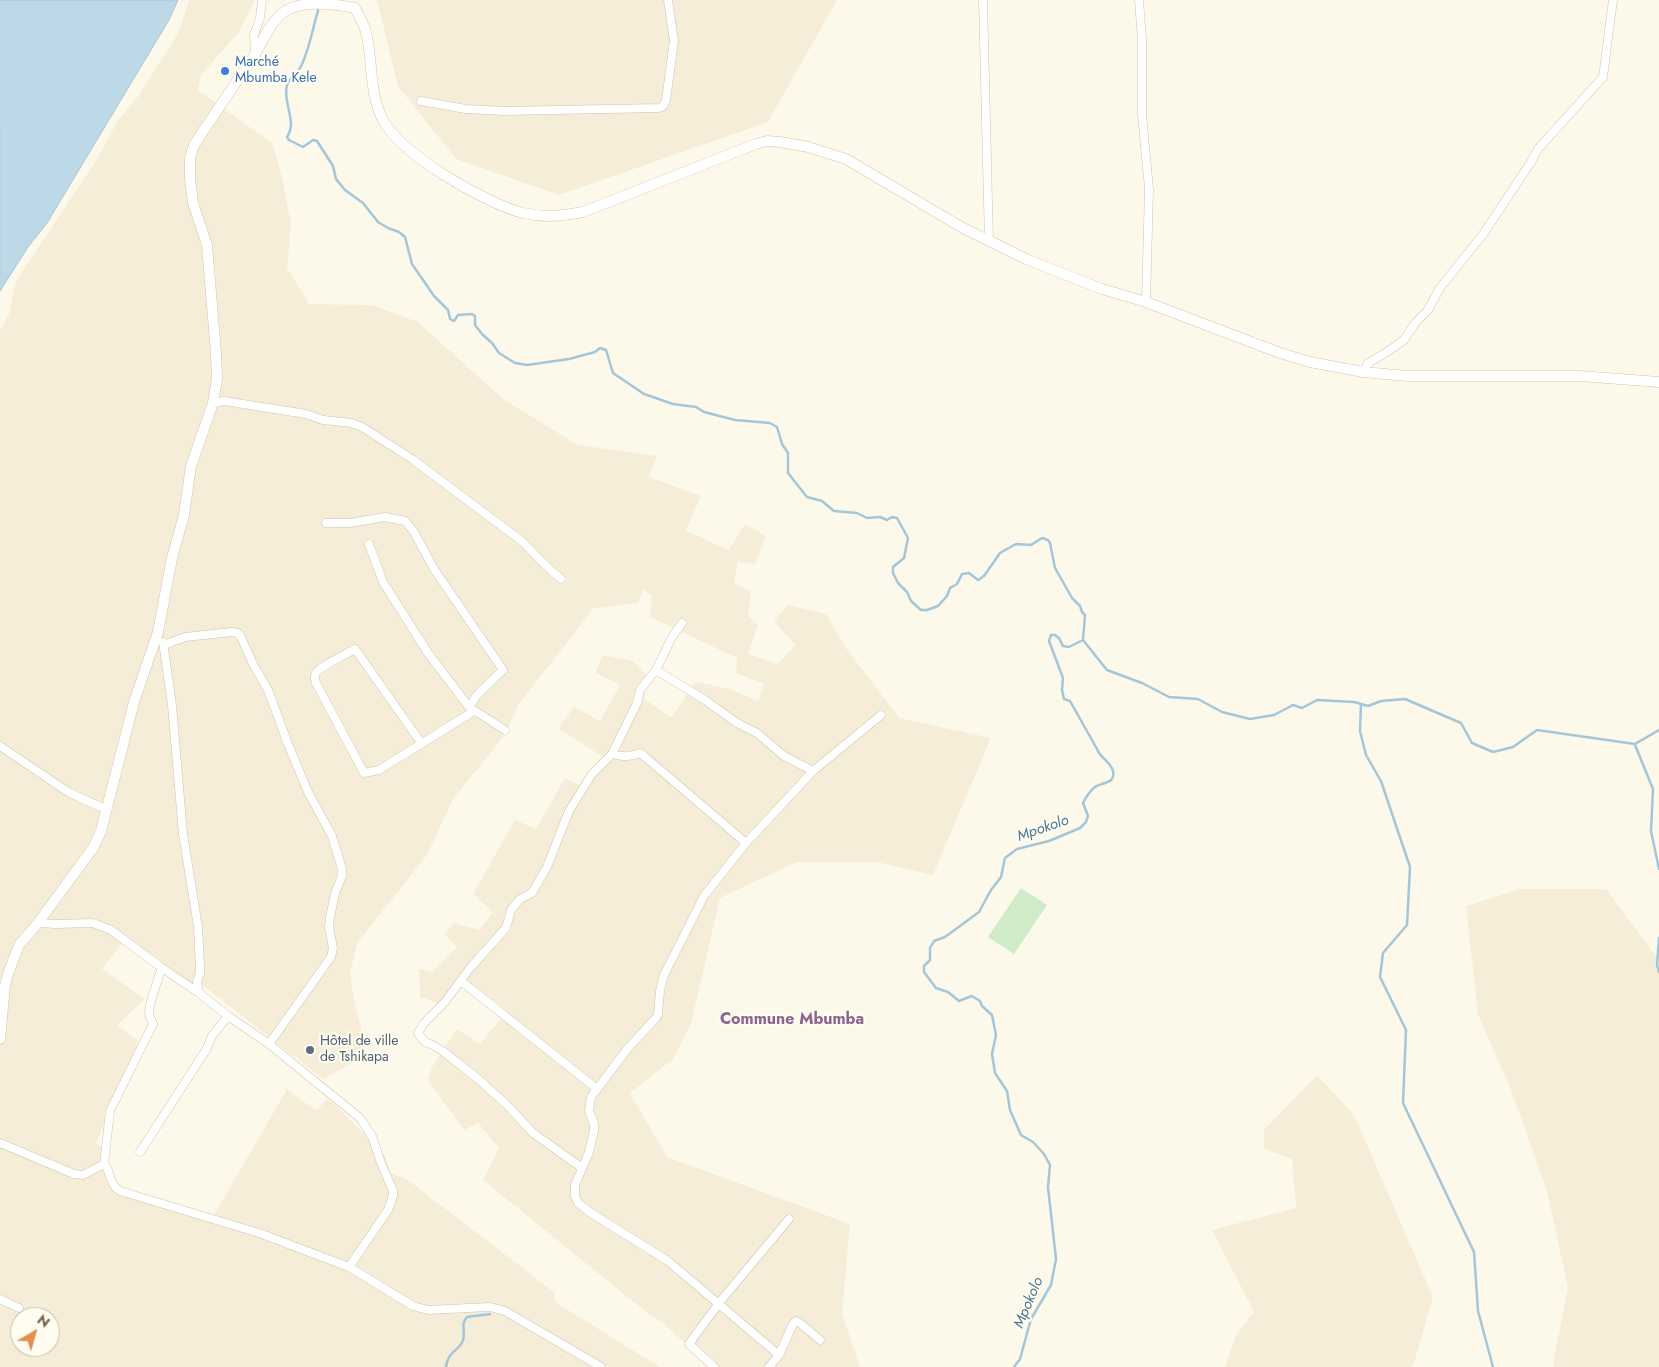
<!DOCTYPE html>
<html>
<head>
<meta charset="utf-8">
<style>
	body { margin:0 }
	#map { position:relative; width:1659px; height:1367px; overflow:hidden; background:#fdf9ea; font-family:Jost,sans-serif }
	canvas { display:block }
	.north { position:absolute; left:10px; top:1307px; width:50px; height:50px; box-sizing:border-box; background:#fffcf0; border:1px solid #c9bfae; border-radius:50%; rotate:38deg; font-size:14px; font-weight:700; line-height:20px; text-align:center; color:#78644c }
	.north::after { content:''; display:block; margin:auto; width:18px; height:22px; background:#e68e4f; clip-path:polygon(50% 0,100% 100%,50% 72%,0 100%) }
</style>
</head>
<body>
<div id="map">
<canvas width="1659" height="1367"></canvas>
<div class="north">N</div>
</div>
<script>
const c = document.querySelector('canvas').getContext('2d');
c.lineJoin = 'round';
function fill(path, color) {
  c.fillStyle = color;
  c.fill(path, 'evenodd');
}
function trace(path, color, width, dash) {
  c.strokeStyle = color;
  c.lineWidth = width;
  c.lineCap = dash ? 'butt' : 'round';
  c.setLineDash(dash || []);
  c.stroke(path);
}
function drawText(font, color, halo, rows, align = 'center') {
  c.font = font + ' Jost,sans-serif';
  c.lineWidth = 4.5;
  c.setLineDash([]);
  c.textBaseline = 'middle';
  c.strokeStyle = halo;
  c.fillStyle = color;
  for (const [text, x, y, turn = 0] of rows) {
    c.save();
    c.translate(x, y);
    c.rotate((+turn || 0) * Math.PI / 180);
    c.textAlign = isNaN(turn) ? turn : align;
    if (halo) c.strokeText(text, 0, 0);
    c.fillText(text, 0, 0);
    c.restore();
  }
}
const residential = new Path2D(`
	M189,0h66l-16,32 -38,43 -3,15 75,54 10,38 8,42 -4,44 22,36 63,1 46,17 85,77 75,46 79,11 -8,21 52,19 -15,35 43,19 16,-26 21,12 -11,28 -17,-2 -4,21 17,9 -3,24 10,9 -10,29 30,10 17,-19 -21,-24 14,-16 38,9 20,34 53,70 92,20 -58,137 -56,-13h-80l-77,36 -29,126 -18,35 -43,34 37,64 183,67 -8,90 18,53h-150l-49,-46 -10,-5 -168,-136 16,-32 -21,-25 -14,7 -36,-50 4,-13 25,-38 23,15 27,-33 -40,-31 -26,24 -21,-7 -1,-28 13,3 25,-25 -13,-13 10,-11 25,7 14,-18 -20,-18 42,-74 21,9 29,-51 20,10 21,-29 -48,-31 16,-21 26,14 20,-36 -25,-12 8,-18 30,6 15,16 -4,22 27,18 25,-35 34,7 28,12 6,-17 -28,-11 1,-15 -87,-41 2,-21 -8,-7 -6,14 -44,5 -76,97 -13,30 -52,64 -26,56 -70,88 -7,31 5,31 11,41 -12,16 -31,17 -122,-95 -3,4 -71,-51 -25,32 43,30 -28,26 21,16 -42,102 5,4 21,47 88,28 77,-133 29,22 12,-13 56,56 7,19 17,7 146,112 1,10 105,65h-660v-1036l9,-17 7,-33 81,-122 20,-37 22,-27 40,-63zM20,1317h30v30h-30z
	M377,0h460l-69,122 -209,73 -103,-36 -58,-73z
	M1520,889h86l53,71v407h-104l-2,-3 15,-76 -21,-97 -37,-104 -32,-72 -12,-109z
	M1317,1075l37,40 79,182 -19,66 -3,4h-186l11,-32 18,-23 -42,-82 84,-22 -4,-49 -28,-10v-19z`);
const green = new Path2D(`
	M1021,888l26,17 -33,49 -26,-17z`);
const water = new Path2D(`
	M0,0h178l-9,20 -122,203 -19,24 -28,44z`);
const stream = new Path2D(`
	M318,6v5c-5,16 -9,40 -17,55 -3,7 -12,12 -14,19 -5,18 11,36 0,52l2,3 14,7 10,-7 4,1 16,25 3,13 9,11 18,13 15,19 10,6 11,4 6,5 7,27 22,32 14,14 2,9 4,2 4,-6 14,-1 3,2v9l7,9 10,9 7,10 16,10 12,2 42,-6 26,-7 5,-4 6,2 7,23 31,21 29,10 23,3 8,5 31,8 35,3 7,4 5,17 6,9v20l19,24 15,4 12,10 23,2 10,5 13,-1 7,3 5,-3 5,1 11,20 -4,20 -11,9v6l5,10 9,9 4,9 10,9h6l11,-4 9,-10 3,-8 7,-4 5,-10 7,-1 9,7 6,-4 16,-23 16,-9 15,1 11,-7 6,2 2,3 5,25 17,30 8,8 2,6 3,3 -2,25 24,30 35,13 27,14 29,2 24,13 28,7 24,-4 19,-10 9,3 15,-8 37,2 14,4 13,-5 24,-2 56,24 11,20 21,9 20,-5 24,-17 98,14 24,-14
	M1361,704l-1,27 6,24 15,26 29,86 -3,58 -24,28 -3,24 26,53 -3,73 71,149 4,59 15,56
	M1635,745l18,44 -2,42 8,38
	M1659,938l-2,27 2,7
	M446,1367c2,-17 14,-16 17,-27 3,-9 -3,-15 4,-23l23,-3
	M1014,1367l6,-8 11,-40 20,-34 5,-26 -8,-72 2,-22 -6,-11 -11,-12 -12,-7 -11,-25 -3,-19 -12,-18 -3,-19 4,-19 -4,-20 -10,-9 -2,-5 -8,-5 -13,5 -11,-9 -12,-4 -12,-16v-6l6,-6v-12l4,-7 11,-4 34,-25 12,-22 10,-13 4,-19 12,-9 32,-8 31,-13 6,-6 2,-6 -5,-13c3,-6 7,-12 12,-16 7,-5 21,-3 18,-16 -2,-9 -13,-13 -16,-22l-27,-48 -6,-2 -2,-9 1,-12 -14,-37 2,-6h4l4,3 4,8 6,1 14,-7`);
const street = new Path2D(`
	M983,0l6,241
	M1139,0l3,40v74l7,75 -3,113
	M255,54l-1,-19 6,-17 2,-18
	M421,101l45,8 38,2 155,-3 4,-2 3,-6 8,-59 -6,-41
	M1363,372l5,-9 19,-11 17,-12 12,-18 12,-12 12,-22 44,-55 47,-71 7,-13 65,-72 10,-77
	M213,403l11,-2 82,13 17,6 29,3 10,4 50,32 111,83 20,21 18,16
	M326,523h24l35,-6 20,4 9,11 20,37 69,101 -26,25 -8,12
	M369,544l14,38 45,71 41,54 36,23
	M163,642l9,63 11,129 15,93 2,39v8l-3,7 2,12
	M164,645l21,-8 47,-5 6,1 3,4 12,27 15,26 20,54 20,48 24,44 10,33v7l-7,17 -5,24 -1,10 4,21 -2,9 -62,87
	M656,670l49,30 32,23 20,10 27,23 29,15
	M422,744l-67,-95c-8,5 -38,18 -40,26 -1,3 1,6 1,8l48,90 15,-3 95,-59
	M0,746l68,46 37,17
	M612,754c11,3 17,3 28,-1l4,3 102,87
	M38,923l18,1 37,-1 18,7 51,38 37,25 29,23 41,28 91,74 12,18 9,27 12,28v5l-5,14 -39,57
	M461,981l135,107
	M0,1143l74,31 9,1 21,-11c9,10 3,18 16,27l139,42 90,34 64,39 15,4 62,-3 15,4 96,56
	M140,1152l66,-102 6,-14 16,-20
	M104,1164l6,-53 43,-87c-1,-3 -4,-8 -4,-12 0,-6 10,-37 13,-44
	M582,1168l-49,-35 -26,-28 -30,-27 -33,-26 -11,-7 -8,-3 -7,-9 6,-10 21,-21 25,-34 36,-40 5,-18 9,-11 12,-6 15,-26 22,-56 23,-37 20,-20 25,-51 3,-13 16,-20 16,-33 10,-14
	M0,1299l19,9
	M779,1355l-111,-94 -77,-48 -13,-10 -3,-7v-11l14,-33 5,-21v-7l-5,-13 2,-14 37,-49 28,-30 2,-4 2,-23 4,-16 40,-79 42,-53 67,-72 68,-56
	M714,1367l-25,-23 30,-41 70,-84
	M769,1367l10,-12 14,-31 3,-3 4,2 20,17`);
const secondary = new Path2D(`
	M0,1039l5,-54 4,-14 10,-26 19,-22 55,-75 8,-17 33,-129 24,-70 14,-74 12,-43 7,-49 22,-63 4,-24 -1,-26 -9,-108 -14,-42 -3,-25v-20l4,-13c20,-30 40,-60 60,-89 10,-17 16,-35 33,-46 18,-10 48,-6 68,-2 3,7 9,16 11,24 7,28 3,60 16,86 17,36 103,85 141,95 22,5 38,3 60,-1l173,-68 11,-3 13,1 28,5 38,12 117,69 63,31 76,30 44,13 134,51 30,9 53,10 44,4h173l79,6`);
const markers = [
	[225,71,5,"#3f7fe0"],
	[310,1050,5,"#5c6f8a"]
];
const shopNames = [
	["Marché",235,63],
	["Mbumba Kele",235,79]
];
const serviceNames = [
	["Hôtel de ville",320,1042],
	["de Tshikapa",320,1058]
];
const waterNames = [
	["Mpokolo",1043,829,-19],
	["Mpokolo",1029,1303,-67]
];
const quarterNames = [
	["Commune Mbumba",792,1020]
];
fill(residential, '#f5edd8');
fill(green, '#cfebc7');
fill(water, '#bdd9e7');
trace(water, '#a3c6d9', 1);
trace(stream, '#a3c6d9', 2.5);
trace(street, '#cfc3ae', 9);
trace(secondary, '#d2c5ac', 11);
trace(street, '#fff', 8);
trace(secondary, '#fff', 10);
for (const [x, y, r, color] of markers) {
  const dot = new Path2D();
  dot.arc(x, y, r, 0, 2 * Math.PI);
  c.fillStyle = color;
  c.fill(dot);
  trace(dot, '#fffcf0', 2);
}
drawText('14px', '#366cbe', '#fffcf0', shopNames, 'left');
drawText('14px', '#4e5e75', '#fffcf0', serviceNames, 'left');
drawText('italic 15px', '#487893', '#fffcf0', waterNames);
drawText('bold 16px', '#8d6594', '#fffcf0', quarterNames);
</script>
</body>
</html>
